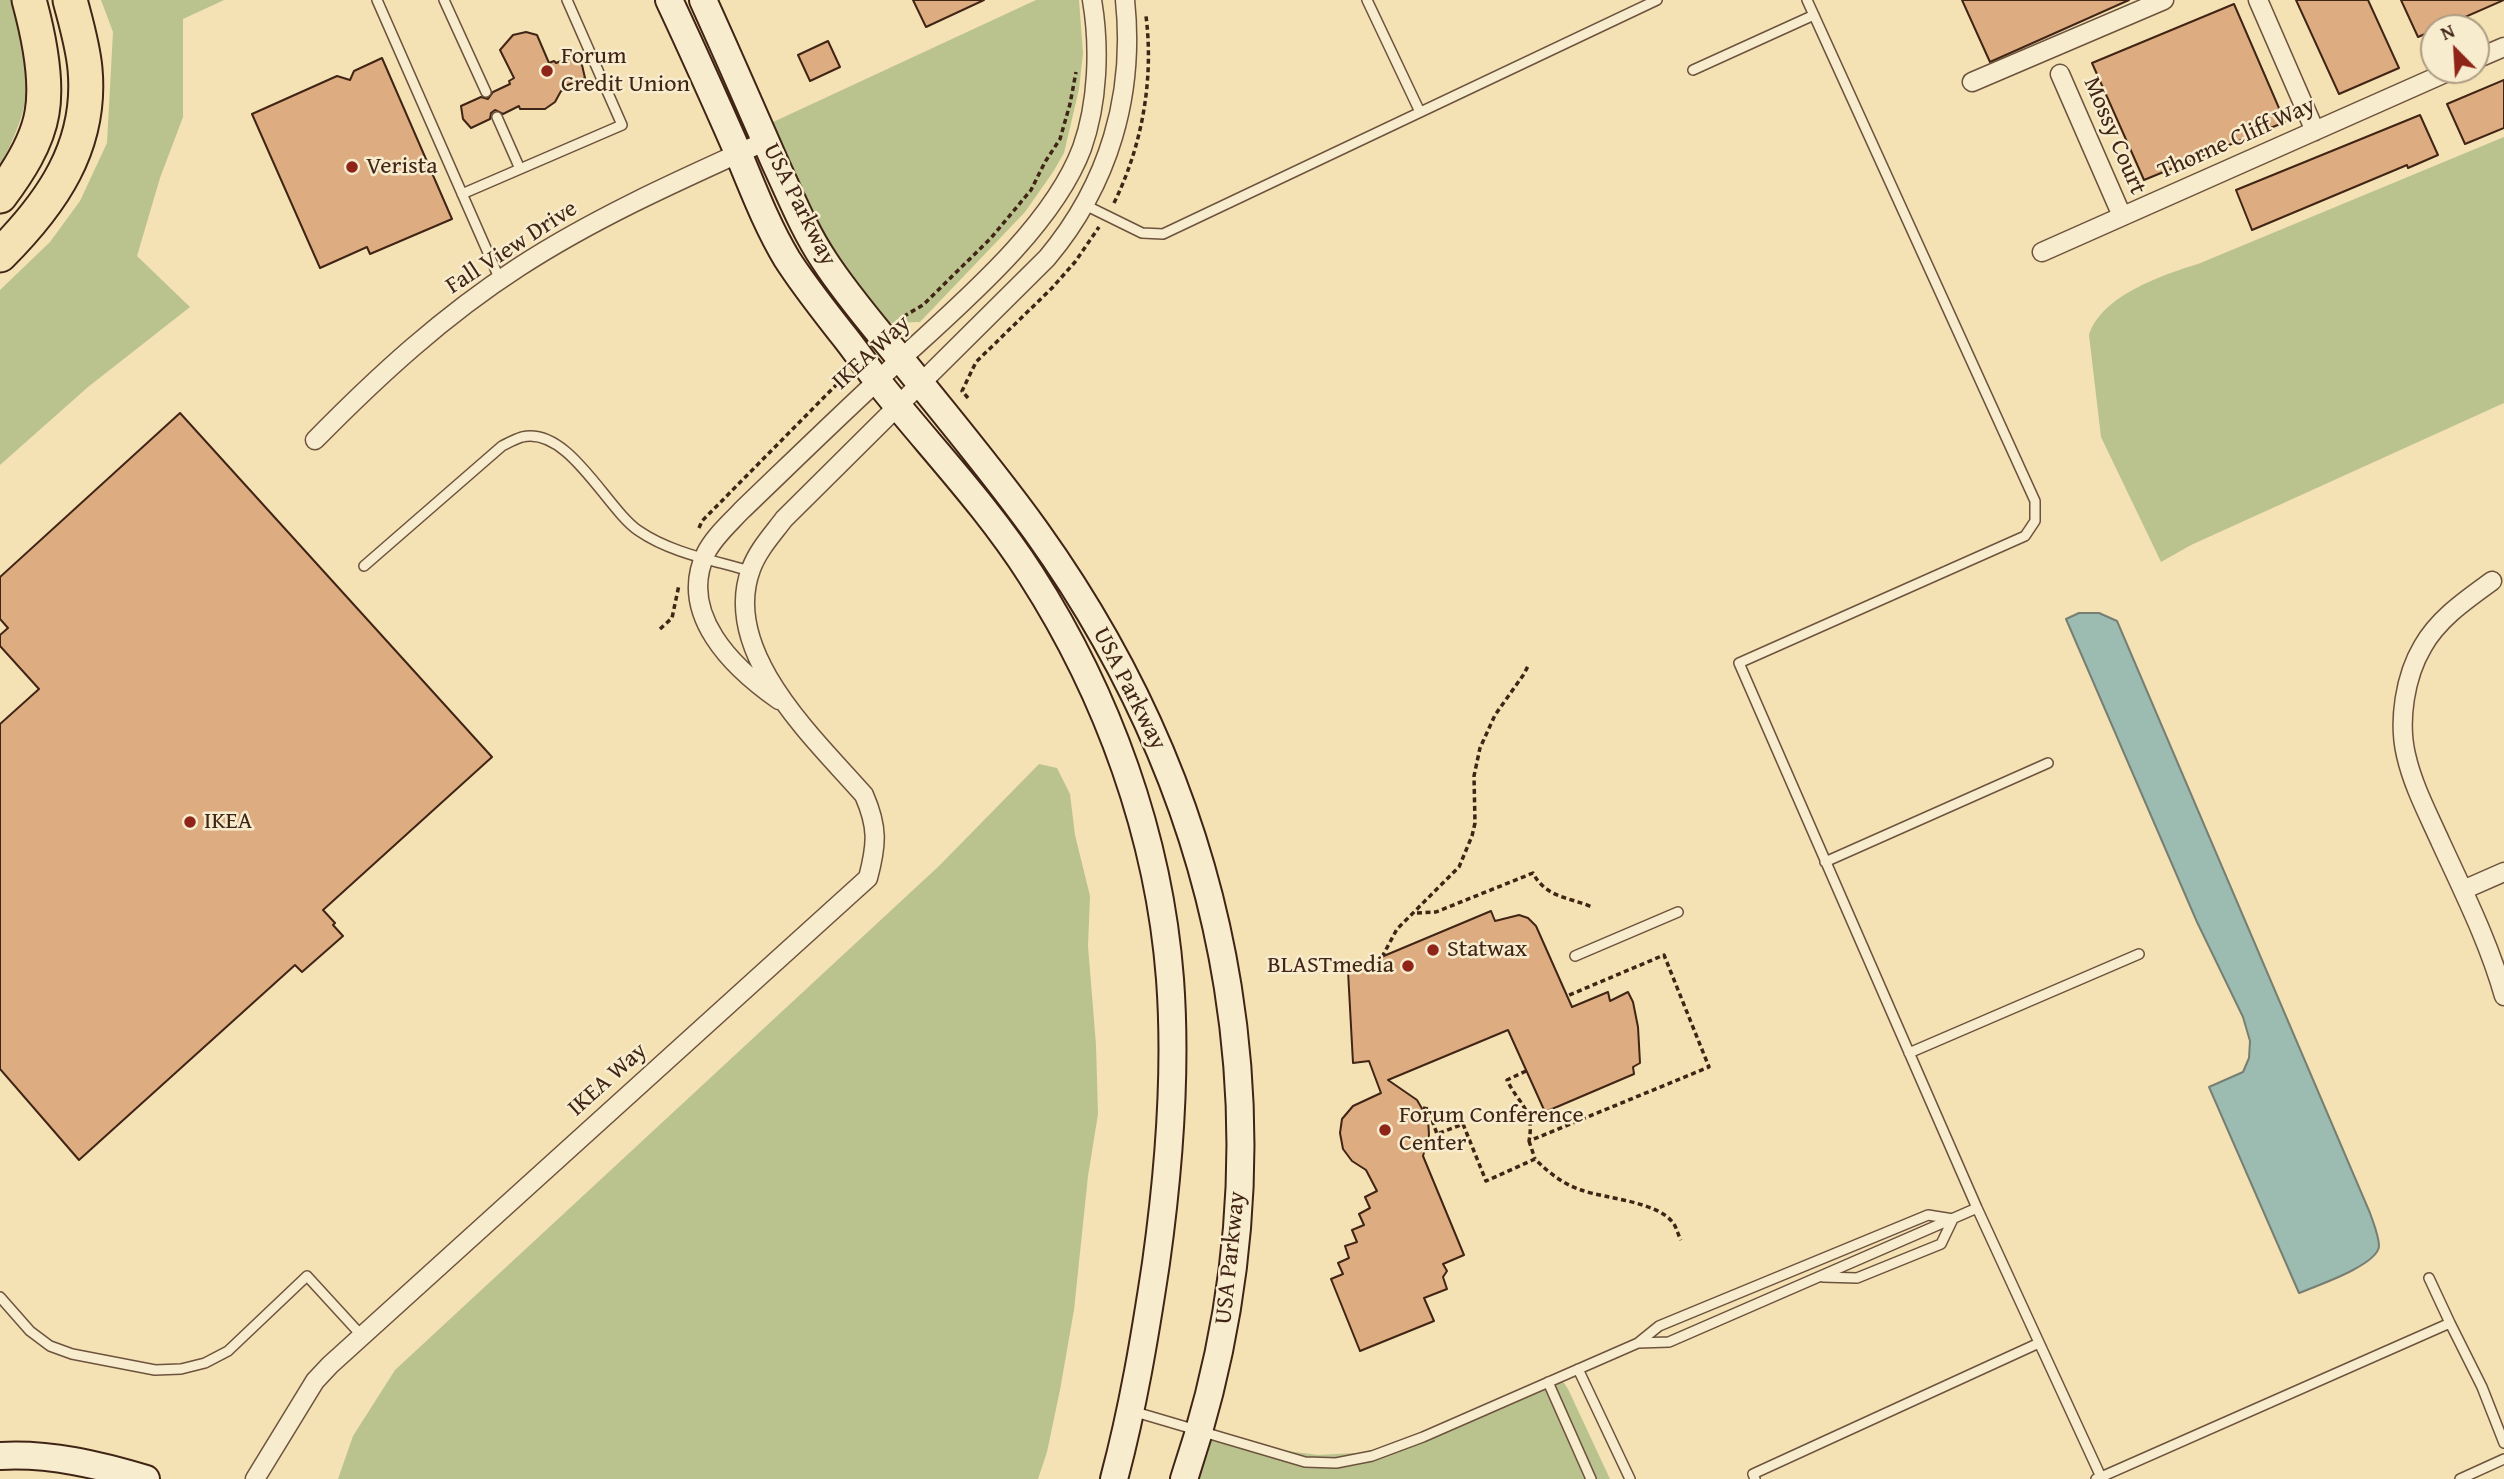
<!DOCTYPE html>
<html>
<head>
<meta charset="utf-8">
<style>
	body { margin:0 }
	#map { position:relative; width:2504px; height:1479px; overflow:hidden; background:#f4e1b4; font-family:"Gentium Book Plus",serif }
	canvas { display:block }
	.north { position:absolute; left:2420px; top:14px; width:70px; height:70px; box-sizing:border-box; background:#f8ecce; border:2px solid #ae9c84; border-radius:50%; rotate:336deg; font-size:19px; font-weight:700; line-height:28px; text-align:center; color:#402415 }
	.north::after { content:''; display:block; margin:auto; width:24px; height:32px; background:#8f2418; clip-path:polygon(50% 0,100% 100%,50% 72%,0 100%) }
</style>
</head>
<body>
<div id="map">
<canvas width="2504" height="1479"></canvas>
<div class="north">N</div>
</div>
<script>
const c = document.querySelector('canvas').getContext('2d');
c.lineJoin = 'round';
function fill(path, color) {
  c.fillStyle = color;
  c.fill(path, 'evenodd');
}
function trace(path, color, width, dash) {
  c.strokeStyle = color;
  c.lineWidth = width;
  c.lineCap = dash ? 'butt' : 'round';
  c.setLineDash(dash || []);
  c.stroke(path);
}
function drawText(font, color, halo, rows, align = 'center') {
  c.font = font + ' "Gentium Book Plus",serif';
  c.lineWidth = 5;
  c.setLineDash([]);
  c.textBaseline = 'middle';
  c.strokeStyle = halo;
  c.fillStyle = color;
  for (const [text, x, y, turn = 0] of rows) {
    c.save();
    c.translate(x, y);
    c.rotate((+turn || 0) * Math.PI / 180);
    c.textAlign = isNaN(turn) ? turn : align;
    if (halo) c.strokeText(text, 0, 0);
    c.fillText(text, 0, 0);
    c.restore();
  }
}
const green = new Path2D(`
	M0,0h14c4,20 10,40 13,59 6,36 -10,76 -27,106z
	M101,0h123l-41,19v98l-23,61 -23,78 53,51 -102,80 -88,78v-175l50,-48 30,-41 27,-58 6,-111z
	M1036,0h43l4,53 -4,36 -15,64 -11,19 -28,40 -105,110 -33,1 -62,-80 -54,-120z
	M2504,137v266l-313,142 -30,17 -60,-125 -12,-102c12,-39 73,-60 109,-71z
	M1039,764l18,4 13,26 5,41 15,61 -2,50 8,99 2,69 -10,62 -14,134 -14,80 -13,62 -9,27h-700l15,-43 42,-66 544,-504z
	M1558,1374l10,15 42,90h-415l15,-47 61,17 47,6 56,-3z`);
const water = new Path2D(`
	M2079,613h20l18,8 253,592c3,9 9,23 9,33 -1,19 -63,40 -80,47l-90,-206 34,-15 6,-14 1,-17 -7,-24 -46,-95 -131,-303z`);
const building = new Path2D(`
	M913,0h71l-58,27z
	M1962,0h167l-139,62z
	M2296,0h72l31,68 -60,26z
	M2401,0h103l-64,28h-6v2l-16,7z
	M2234,4l51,118 -141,58 -52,-117z
	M526,32l11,3 12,28 5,-2 2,2 18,-7 8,9 3,13 -20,8 2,3 -6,2 -6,11 -10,7h-25l-1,-3 -16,8 -8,-4 -4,3 -1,6 -19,9 -8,-9 -2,-13 20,-9 7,2 5,-7 17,-8 -1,-3 5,-3 -14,-28 13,-15z
	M828,41l12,26 -30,14 -12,-26z
	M382,58l70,161 -82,35 -3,-7 -47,21 -68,-154 85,-38 13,4 4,-9z
	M2504,80v48l-39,16 -18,-40z
	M2420,115l18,40 -30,13 -1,-3 -155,65 -16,-40z
	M180,413l312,344 -169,153 12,13 -2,2 10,11 -41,36 -7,-7 -216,195 -79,-91v-345l39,-35 -39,-43v-11l8,-7 -8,-9v-42z
	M1491,911l4,10 24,-6 9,3 8,8 36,81 36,-15 2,9 18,-9 5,10 5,25 2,36 -7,4 1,7 -89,38 -37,-82 -120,50 29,20 11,19 1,16 -6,21 41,99 -21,9 4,7 -4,6 4,12 -23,9 10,23 -74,30 -29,-72 12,-5 -5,-11 11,-5 -4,-12 12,-4 -5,-12 12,-5 -5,-11 11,-6 -5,-11 12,-6 -11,-21 -14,-9 -9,-12 -3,-16 2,-14 11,-13 28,-13 -12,-32 -16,2 -5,-92z`);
const path = new Path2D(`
	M1114,203c28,-57 40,-123 32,-187
	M898,323l8,-8 17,-10 68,-67 40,-48 14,-28 15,-23 10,-35 6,-32
	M968,398l-6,-7 14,-29 76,-74 23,-26 24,-35
	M699,528l3,-7 141,-143
	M660,629l12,-11 7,-33
	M1417,913l19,-1 97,-39c13,25 36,24 59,34
	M1382,957l15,-28 62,-62 13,-31 3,-13 -1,-47 6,-28 15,-33 29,-41 4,-8
	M1526,1071l-19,9c12,25 28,30 22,61l180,-74 -45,-112 -97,41
	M1423,1108l5,1 9,25 26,-10 23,57 49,-22c14,14 28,25 46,31 25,9 77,11 93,34 3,5 4,11 7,16
	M1529,1141l6,18`);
const lane = new Path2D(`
	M377,0l123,280
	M444,0l42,92
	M1367,0l53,112
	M1807,0l228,501v20l-10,15 -286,127 238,545
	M1693,70l121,-55
	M497,117l23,52
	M462,194l160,-69 -55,-125
	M1085,205l57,28 21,1 494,-234
	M364,566l138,-120c6,-3 13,-7 20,-9 47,-11 85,73 117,94 32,22 74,29 111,40
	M1825,862l223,-99
	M1575,956l103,-44
	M1909,1053l230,-99
	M1823,1277l34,1 84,-34 12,-25
	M2429,1278l21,45
	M0,1297l30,34 20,15 22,8 83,16 26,-1 24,-6 23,-12 79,-75 55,60
	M1638,1343l31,-1 308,-134 124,269 -5,2
	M1578,1369l52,110
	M1548,1382l43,97
	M1132,1411l173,51 31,1 36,-7 51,-19 215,-94 21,-17 269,-111 25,4
	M2101,1477l349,-154 32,64 22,56
	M1755,1479l-2,-5 286,-131
	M2460,1479l44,-20`);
const street = new Path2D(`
	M2258,0l57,131
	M2476,59l28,-12
	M2060,74l62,142
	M1972,82l192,-82
	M2042,252l410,-182
	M315,440c63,-64 128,-124 204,-173 77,-50 163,-88 247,-126
	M2492,581c-26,19 -53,37 -69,65 -18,30 -25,75 -17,109 7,31 22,59 35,88 23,50 48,100 63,153
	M779,700c-46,-32 -102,-86 -73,-147 8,-16 23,-29 35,-42 49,-47 97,-94 147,-140 64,-60 163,-140 194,-223 16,-45 18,-101 10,-148
	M2463,890l41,-18
	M255,1479l60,-98 15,-16 538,-487c9,-34 10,-51 -4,-83 -50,-57 -144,-143 -113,-226 7,-19 21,-34 33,-50l263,-261c62,-74 88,-163 78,-258`);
const secondary = new Path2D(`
	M669,0c23,49 45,98 67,148 16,38 30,76 51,111 16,25 35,49 53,72 14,17 26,35 39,52 51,64 108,123 152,192 77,120 128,261 139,404 7,95 -1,191 -14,284 -11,73 -23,145 -42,216
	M703,0c25,55 49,110 73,165 15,32 28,65 48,95 22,34 49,65 75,97 46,57 94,114 137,174 202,282 260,617 148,948
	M0,1456c50,-3 99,9 146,23`);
const highway = new Path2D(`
	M0,196c18,-24 37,-53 42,-83 6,-34 -4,-80 -13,-113
	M0,255c52,-52 92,-109 85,-186 -2,-23 -9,-46 -15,-69`);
const markers = [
	[547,71,7,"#8f2418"],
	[352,167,7,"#8f2418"],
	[190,822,7,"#8f2418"],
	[1433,950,7,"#8f2418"],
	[1408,966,7,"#8f2418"],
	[1385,1130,7,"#8f2418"]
];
const poiNames = [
	["Forum",561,57],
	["Credit Union",561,85],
	["Verista",366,167],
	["IKEA",204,822],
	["Statwax",1447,950],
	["BLASTmedia",1394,966,"right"],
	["Forum Conference",1399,1116],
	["Center",1399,1144]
];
const streetNames = [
	["Mossy Court",2114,136,67],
	["Thorne Cliff Way",2237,139,-24],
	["USA Parkway",799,205,63],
	["Fall View Drive",512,248,-33],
	["IKEA Way",872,353,-43],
	["USA Parkway",1129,689,63],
	["IKEA Way",608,1080,-42],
	["USA Parkway",1231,1258,-84]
];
fill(green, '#bac38e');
fill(water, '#9cbcb2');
trace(water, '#777f73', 2);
fill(building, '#ddac81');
trace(building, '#402415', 2);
trace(lane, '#6d533d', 12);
trace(street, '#6d533d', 21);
trace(secondary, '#402415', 30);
trace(highway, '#402415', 37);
trace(path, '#402415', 3.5, [5, 3.5]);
trace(lane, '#f8ecce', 9);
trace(street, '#f8ecce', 18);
trace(secondary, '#f8ecce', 26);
trace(highway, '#f4e1b4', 33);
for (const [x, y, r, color] of markers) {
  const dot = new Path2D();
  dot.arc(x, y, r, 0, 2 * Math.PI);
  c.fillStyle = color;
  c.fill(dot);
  trace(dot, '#f8ecce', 2.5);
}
drawText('24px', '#402415', '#f8ecce', poiNames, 'left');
drawText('24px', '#402415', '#f8ecce', streetNames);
</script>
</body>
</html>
